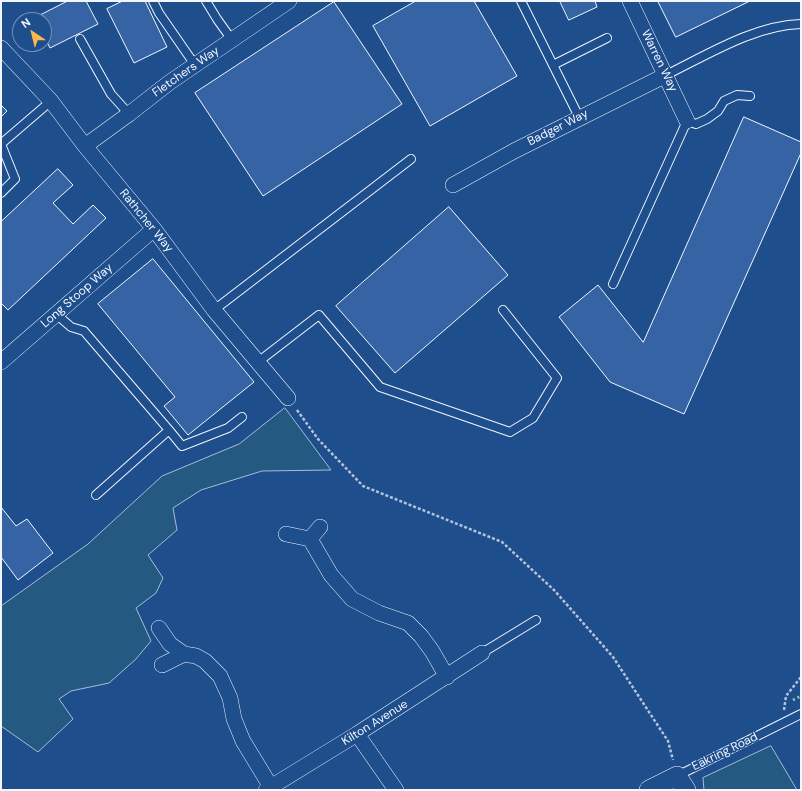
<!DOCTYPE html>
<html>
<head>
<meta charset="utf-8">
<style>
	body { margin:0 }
	#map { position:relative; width:802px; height:791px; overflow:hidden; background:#1f4e8c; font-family:"DM Sans",sans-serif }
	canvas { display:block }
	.frame { position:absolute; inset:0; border:2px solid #f2f6ff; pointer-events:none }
	.north { position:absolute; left:12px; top:12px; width:40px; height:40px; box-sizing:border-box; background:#1f4e8c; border:1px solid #7391ba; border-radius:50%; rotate:325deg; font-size:11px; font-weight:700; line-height:16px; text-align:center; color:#f2f6ff }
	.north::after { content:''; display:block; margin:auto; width:14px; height:18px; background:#ffb74d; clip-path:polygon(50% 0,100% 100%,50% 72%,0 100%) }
</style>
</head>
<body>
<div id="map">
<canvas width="802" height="791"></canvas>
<div class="frame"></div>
<div class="north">N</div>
</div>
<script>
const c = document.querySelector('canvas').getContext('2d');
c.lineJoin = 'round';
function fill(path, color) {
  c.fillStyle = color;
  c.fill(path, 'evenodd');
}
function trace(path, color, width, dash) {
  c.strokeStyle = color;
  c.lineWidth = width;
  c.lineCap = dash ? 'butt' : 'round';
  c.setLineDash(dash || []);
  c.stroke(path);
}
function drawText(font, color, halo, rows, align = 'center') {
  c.font = font + ' "DM Sans",sans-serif';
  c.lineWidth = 3;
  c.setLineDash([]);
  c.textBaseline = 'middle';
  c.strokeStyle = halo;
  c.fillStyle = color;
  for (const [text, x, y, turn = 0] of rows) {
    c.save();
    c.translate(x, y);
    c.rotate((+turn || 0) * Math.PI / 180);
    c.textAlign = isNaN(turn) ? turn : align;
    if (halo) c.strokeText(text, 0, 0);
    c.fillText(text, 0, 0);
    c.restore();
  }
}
const green = new Path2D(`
	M285,408l46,62 -69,1 -61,19 -28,18 4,22 -29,25 15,23 -7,15 -20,15 15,33 -15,18 -27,24 -38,8 -12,8 14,20 -35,33 -37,-26v-120l87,-62 74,-68 77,-32z
	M771,746l26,44h-93l-1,-12z`);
const building = new Path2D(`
	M68,1h18l12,23 -48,24 -6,-12v-16h-8l-1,-2z
	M123,1h22l22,46 -33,16 -27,-54z
	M416,1h58l43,75 -87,50 -57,-100z
	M560,1h35l2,6 -28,13z
	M658,1h92l-74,36z
	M334,2l68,102 -139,92 -68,-103z
	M1,105l6,6 -6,6z
	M744,117l57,25v11l-117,261 -74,-32 -51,-65 39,-32 45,57z
	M58,169l15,16 -20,18 20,21 20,-19 13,13 -98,92 -7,-7v-81z
	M449,207l59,68 -113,98 -59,-67z
	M153,259l101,123 -66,53 -24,-29 11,-9 -77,-93z
	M1,507l15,19 11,-7 26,34 -35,27 -17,-23z`);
const path = new Path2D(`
	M297,410l21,29 45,47 139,56 52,48 59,67 55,84 5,19
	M784,710l2,-14 15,-19`);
const service = new Path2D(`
	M153,1l6,12 36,52
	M206,1l11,18 15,21
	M521,1l58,116
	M80,39l31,55 18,20
	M553,65l54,-27
	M666,75c41,-20 89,-50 135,-51
	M1,144l50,-43
	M1,193l14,-14 -14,-35
	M613,284l74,-163 9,3 11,-5 11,-8 6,-10 13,-6 13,1
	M214,310l197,-151
	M56,314l15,13 13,4 85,99 -73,65
	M258,362l61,-47 61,72 130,45 23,-14 24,-40 -54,-68
	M169,430l13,16 46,-18 14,-11
	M482,653l54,-33
	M677,776l124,-62`);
const minor = new Path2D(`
	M630,1l57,120
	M1,48l50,53 34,45 69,83 60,81 74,88
	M85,146l44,-32 41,-32 119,-81
	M453,185l61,-34 152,-76
	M1,362l153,-133
	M286,534l24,5 10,-12
	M310,539l21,36 21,24 27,14 29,10 13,13 11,15 15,26
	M159,628l11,16 14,10 -22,11
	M184,654l12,2 9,5 15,15 10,22 4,21 9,22 28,46
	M357,734l39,56
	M266,790l91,-56 125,-81`);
const tertiary = new Path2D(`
	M649,790l28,-14 9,14`);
const hedge = new Path2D(`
	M793,700l8,-4`);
const streetNames = [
	["Warren Way",659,61,64],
	["Fletchers Way",186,72,-35],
	["Badger Way",558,128,-27],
	["Rathcher Way",146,221,51],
	["Long Stoop Way",77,296,-41],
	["Kilton Avenue",375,723,-32],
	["Eakring Road",725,752,-26]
];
fill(green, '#245a82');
trace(green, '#a8bbd7', 1);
fill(building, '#3563a3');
trace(building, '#f2f6ff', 1);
trace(service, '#f2f6ff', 10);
trace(minor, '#f2f6ff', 16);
trace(tertiary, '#f2f6ff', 20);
trace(path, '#b3c4dc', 2.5, [3, 2]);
trace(service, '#1f4e8c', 8);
trace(minor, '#1f4e8c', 15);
trace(tertiary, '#1f4e8c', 19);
trace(hedge, '#97c8a6', 3, [2, 3]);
drawText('12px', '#f2f6ff', '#1f4e8c', streetNames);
</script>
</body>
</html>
